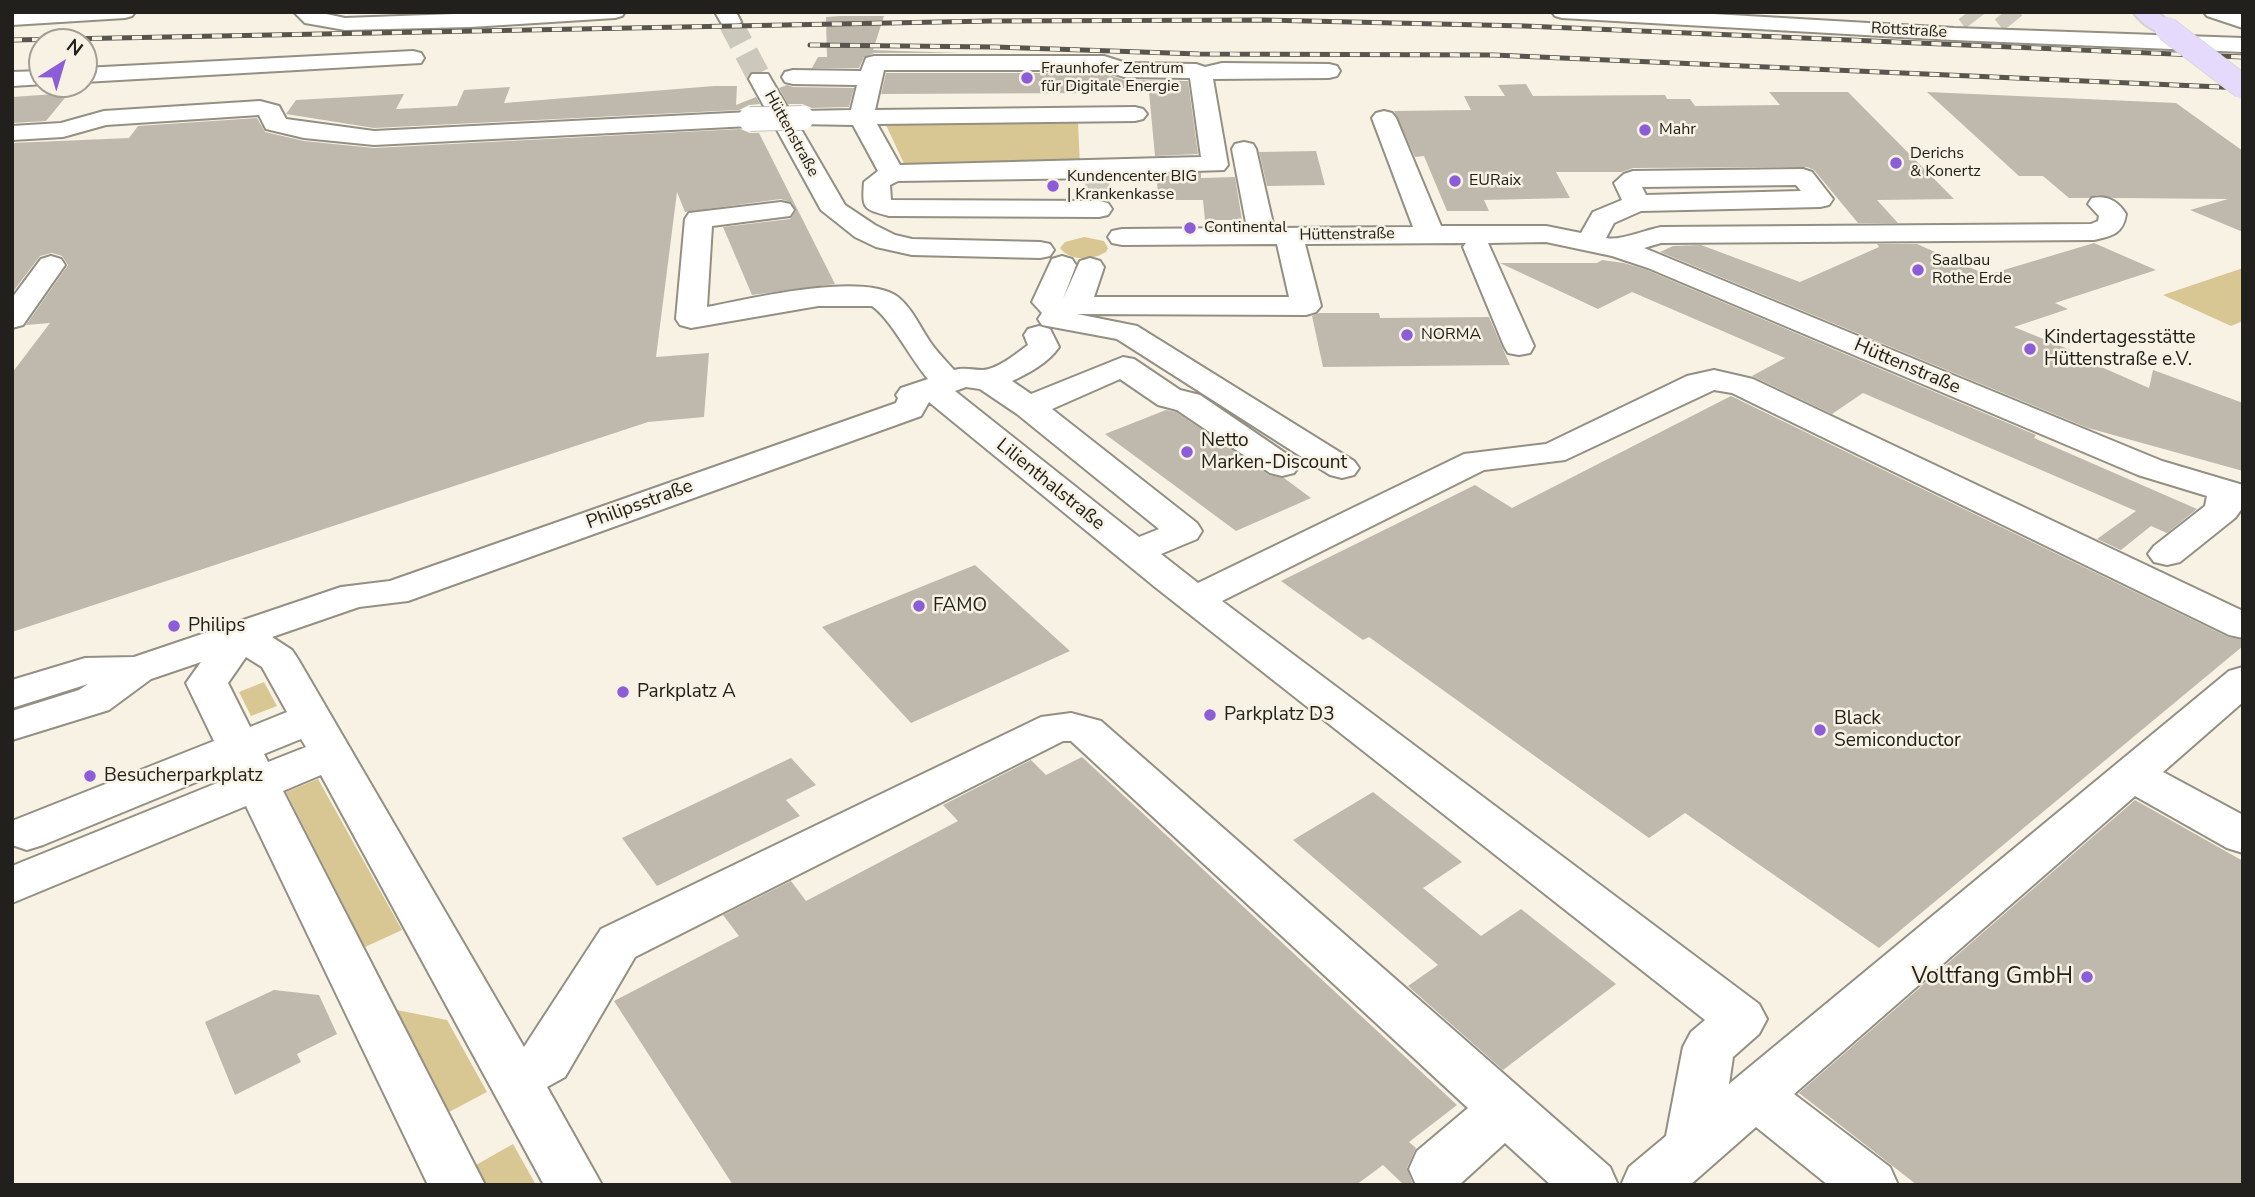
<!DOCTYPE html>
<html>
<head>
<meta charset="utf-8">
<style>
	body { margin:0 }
	#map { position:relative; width:2255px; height:1197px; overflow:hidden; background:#f7f2e4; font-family:"Nunito Sans",sans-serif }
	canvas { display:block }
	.frame { position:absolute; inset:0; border:14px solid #22201c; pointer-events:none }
	.north { position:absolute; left:28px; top:28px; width:70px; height:70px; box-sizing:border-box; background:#f7f2e4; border:2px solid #a29e94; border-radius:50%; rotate:37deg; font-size:19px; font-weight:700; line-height:28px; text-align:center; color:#22201c }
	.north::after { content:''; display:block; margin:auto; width:24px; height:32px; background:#8c5dd6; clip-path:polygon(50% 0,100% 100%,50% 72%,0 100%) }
</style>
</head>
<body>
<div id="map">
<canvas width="2255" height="1197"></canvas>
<div class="frame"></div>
<div class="north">N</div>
</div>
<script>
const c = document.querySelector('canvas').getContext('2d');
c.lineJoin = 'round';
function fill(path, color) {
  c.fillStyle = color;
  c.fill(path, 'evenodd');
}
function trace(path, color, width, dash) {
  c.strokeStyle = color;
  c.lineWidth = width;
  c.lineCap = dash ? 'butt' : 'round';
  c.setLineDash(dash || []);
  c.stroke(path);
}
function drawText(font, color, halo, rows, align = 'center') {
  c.font = font + ' "Nunito Sans",sans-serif';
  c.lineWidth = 5;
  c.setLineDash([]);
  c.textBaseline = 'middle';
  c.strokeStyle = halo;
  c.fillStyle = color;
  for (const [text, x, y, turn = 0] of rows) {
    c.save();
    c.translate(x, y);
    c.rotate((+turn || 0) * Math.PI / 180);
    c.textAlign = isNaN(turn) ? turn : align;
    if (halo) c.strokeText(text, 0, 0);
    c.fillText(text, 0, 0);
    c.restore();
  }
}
const green = new Path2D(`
	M1078,121l2,45 -174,2 -20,-43z
	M1084,237l20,4 4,7 -2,4c-13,8 -35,10 -46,-4l5,-6z
	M2243,268v53l-12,5 -68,-31z
	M264,682l13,24 -26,10 -12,-24z
	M318,779l84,151 -37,17 -79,-155z
	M397,1010l50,10 40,72 -38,20z
	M513,1144l23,41h-50l-10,-20z`);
const building = new Path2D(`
	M841,16h43l-11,34 87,3h-86l-10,4 -5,11h-47l6,-11h9l-1,-40z
	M886,73h216l22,7 64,1 10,73 -43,2 -6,-64h-4v-4h-57l1,5 -208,1z
	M1526,84l7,12 132,-1 2,4h23l5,7 85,-1 -11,-13h79l106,107 -77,1 21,23h-40l-44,-53 -7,-3 -174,1 -11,4h-66l14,26 -86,2 5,11h-42l-23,-55 -9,1 -21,-46 77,-1 -7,-14h41l-7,-11z
	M787,85l6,2 61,1 -5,19 -37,1 -10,-4h-14l-9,-16z
	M714,86h23l-1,19 20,-8 4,7 -11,1 -10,5 -365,18 -88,-14 10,-14 108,-6 -8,15 61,-3 7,-16 46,-3 -6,16z
	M1927,92l249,11 67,48v81l-53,-22 38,-11 -114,-1 -17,-3 -8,3h-20l-26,-22h-24z
	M69,93l-23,28 -34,2v-26z
	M257,118l8,14 39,9 70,7 366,-19 10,4h9l76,151 -83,11 -29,-68 67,-8 6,-8 -4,-8 -11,-4 -96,13 -8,-20 -21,165 53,-4 -5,64 -56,5 -636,210v-259l38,-50 -24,2 42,-60 -6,-9 -10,-3 -12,3 -28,37v-150l117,-5 9,-12z
	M1316,151l9,34 -58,1 -8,-34z
	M1201,173v5l34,-1 7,43h-37l-2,-20h-44l-3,-25z
	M2094,243l62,27 -101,33 13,6 -54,18 64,26 -4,2 75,33 4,-18 90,33v68l-155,-43 -428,-176 13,-6 28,-1 99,37 79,-35 -2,-3h40l70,31z
	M1602,260l22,3 23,7 389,165 -2,3 163,71 -30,24 -16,-7 -30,24 -24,-11 39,-28 -273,-118 -31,21 -80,-38 33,-18 -153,-66 -34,17 -98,-46h97z
	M1319,313h60l1,5 109,-1 21,48 -187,2 -11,-51z
	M1731,396l497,241 15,3v6l-364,302 -194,-135 -36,25 -280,-201 -6,3 -82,-59 194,-96 37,23z
	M1166,410l10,2 93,63 15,3 27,20 -75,33 -131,-97z
	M975,565l95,86 -159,72 -89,-96z
	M1082,757l375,348 -48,37 7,6 -9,20 6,17h-9l-21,-20 -27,20h-623l-119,-184 125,-65 -16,-21 68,-34 15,20 152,-80 -15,-16 88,-45 15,15z
	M791,758l25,27 -30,15 14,16 -143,70 -35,-48z
	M1373,792l89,70 -39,26 58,48 40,-27 95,75 -113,86 -95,-84 30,-21 -145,-125z
	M2135,800l108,61v324h-326l-118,-92z
	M274,990l45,5 18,39 -40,20 4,8 -66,33 -30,-73z`);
const minorTunnelFar1 = new Path2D(`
	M1968,12l7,9
	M2004,12l9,11
	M730,22l30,57
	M1097,179l1,18`);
const minorTunnel = new Path2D(`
	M1098,196v5`);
const minor = new Path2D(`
	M135,12l-3,4 -7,2 -113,7v-12z
	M294,12h23l28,6 165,-6h115l-3,4 -7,2 -144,9 -126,3 -40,-7z
	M715,12h21l5,10 -4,4h-14z
	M1552,12h127l275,16 289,10v14l-289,-12 -392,-22 -7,-2z
	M2204,12h31l8,3v13l-36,-12z
	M413,51l8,2 3,5 -3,5 -337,19v-14z
	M874,56h230l22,7 70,1 9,3 17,-4 107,1 8,2 3,5 -3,5 -8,2 -116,1 15,86 -4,5 -117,4 -10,4 -199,3 -8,4 1,15 208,1 9,2 4,6 -4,6 -9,2 -210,-1c-26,-7 -27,-7 -25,-34l14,-11 -25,-46 -55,-1 47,81 30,20 20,10 17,4 128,3 10,2 4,6 -4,6 -10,2 -128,-3 -36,-8 -21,-10 -34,-27 -72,-131 3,-5h16l24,41 10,-4 49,-1 6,-25 -64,-1 -8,-2 -3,-5 3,-5 8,-2 68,1 5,-13zM884,70h218l22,7 66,1 11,79 -301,8 -23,-41 258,-3 8,-2 4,-5 -4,-5 -8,-2 -260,3z
	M42,71v13h3l-33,2v-14z
	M260,101l19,5 7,13 88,12 376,-19 9,2 3,5 -3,5 -9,2 -376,19 -70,-7 -38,-9 -7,-14 -153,10 -43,12 -51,3v-14l49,-3 43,-12z
	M1384,111l8,2 4,5 45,108h105l35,7 12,-21 29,-12 -8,-17 10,-9 9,-3 170,-2 9,3 21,27 -4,6 -9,2 -179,4 -27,12 -8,15c14,3 39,-8 55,-11l430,-3 7,-3 1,-5 -11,-12 4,-6c15,-3 26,3 34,16 -3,20 -14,22 -32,26l-433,3 -17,5 518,213 81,24v22l-8,11 -55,44 -13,3 -13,-3 -6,-8 6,-8 51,-40 2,-10 -69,-21 -490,-207 -36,-12 -66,-14 -58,1 46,103 -4,7 -11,2 -11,-2 -4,-7 -41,-99 3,-4 -161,1 16,62 -5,6 -10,3 -229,-1 60,12 217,135 5,7 -5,7 -12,3 -12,-3 -213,-136 -75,-14 -4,-6 4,-6 -10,-11 20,-43 10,-3 10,3 4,6 -13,34 17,-38 10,-3 10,3 4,6 -10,30h195l-12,-53 -155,1 -10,-2 -4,-6 4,-6 10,-2 125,-1 -15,-79 3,-5 9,-2 9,2 3,5 18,79 139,-1 -41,-109 4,-5zM1796,185l5,6 -155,4 -4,-8z
	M781,202l9,2 4,6 -4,6 -78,10 -5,81c42,-8 156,-36 191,-10 16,13 23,33 35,49 6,8 14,16 21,24 11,-3 19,0 29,0 15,-1 33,-16 45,-25l-4,-10 4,-6 11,-3 11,3 9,18c-11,16 -30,26 -47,34l19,13 92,-37 11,2 46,31 20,5 94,64 5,7 -5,7 -12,3 -12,-3 -93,-63 -19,-5 -38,-26 -68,30 145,114 5,8 -5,8 -36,15 37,29 266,-129 82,-10 141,-68 27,-6 39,9 490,232v27l-14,-3 -497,-242 -18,-3 -149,70 -81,10 -262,131 537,403 8,15 -8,15 -26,23 -4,27 500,-413 14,-4v35l-80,70 80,43v38l-16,-5 -92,-52 -341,298 96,73 8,18h-70l-72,-58 -66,58h-69l8,-18 37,-31 17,-89 8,-15 14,-12 -550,-433 -226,-185 -8,14 -513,185 -49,6 -87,30 20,13 6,9 226,388 77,-118 440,-212 30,-4 30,8 509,446 8,18h-67l-46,-42 -46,42h-43l-7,-16 8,-18 51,-43 -397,-367h-8l-428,216 -70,120 -18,10 55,98h-58l-223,-410 -38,16 202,394h-57l-182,-379 -234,97v-37l220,-89 -4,-8 -185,76 -16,5 -15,-5v-24l202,-80 -28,-58 15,-21 -50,17 -42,31 -97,30v-29l67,-21 9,-6 -76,24v-28l73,-22 49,-1 207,-70 49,-6 506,-178 2,-5 -2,-3 5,-7 27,-9c-18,-21 -37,-60 -56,-73h-54l-127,22 -11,-3 -4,-6 9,-100 4,-6zM966,387l14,2 37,25 142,115 -20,8 -184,-146zM246,657l16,10 25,45 -37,15 -22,-44zM301,739l5,8 -38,15 -4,-8z
	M51,256l10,3 4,6 -42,60 -11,3v-30l29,-39z`);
const major = new Path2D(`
	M2133,12h24l21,17 -3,5c-16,3 -33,-10 -42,-22z`);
const rail = new Path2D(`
	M12,40l979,-19 273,-1 261,6 718,31
	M810,45l185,2 204,7 295,1 749,33`);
const minorBridge = new Path2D(`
	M750,119l52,-1`);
const majorBridge = new Path2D(`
	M2167,29l76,58`);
const markers = [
	[1027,78,7,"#8c5dd6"],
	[1645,130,7,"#8c5dd6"],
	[1896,163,7,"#8c5dd6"],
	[1455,181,7,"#8c5dd6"],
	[1053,186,7,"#8c5dd6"],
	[1190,228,7,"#8c5dd6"],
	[1918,270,7,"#8c5dd6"],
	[1407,335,7,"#8c5dd6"],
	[2030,349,7,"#8c5dd6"],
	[1187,452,7,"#8c5dd6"],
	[919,606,7,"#8c5dd6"],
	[174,626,7,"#8c5dd6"],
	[623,692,7,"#8c5dd6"],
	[1210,715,7,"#8c5dd6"],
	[1820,730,7,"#8c5dd6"],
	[90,776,7,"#8c5dd6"],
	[2087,977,7,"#8c5dd6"]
];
const farStreetnames = [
	["Rottstraße",1909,31,3],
	["Hüttenstraße",791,134,61],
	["Hüttenstraße",1347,235,-1]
];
const farPoinames = [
	["Fraunhofer Zentrum",1041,69],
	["für Digitale Energie",1041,87],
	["Mahr",1659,130],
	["Derichs",1910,154],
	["& Konertz",1910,172],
	["Kundencenter BIG",1067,177],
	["| Krankenkasse",1067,195],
	["EURaix",1469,181],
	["Continental",1204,228],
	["Saalbau",1932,261],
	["Rothe Erde",1932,279],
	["NORMA",1421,335]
];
const poiNames = [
	["Kindertagesstätte",2044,338],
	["Hüttenstraße e.V.",2044,360],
	["Netto",1201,441],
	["Marken-Discount",1201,463],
	["FAMO",933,606],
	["Philips",188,626],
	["Parkplatz A",637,692],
	["Parkplatz D3",1224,715],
	["Black",1834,719],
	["Semiconductor",1834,741],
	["Besucherparkplatz",104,776]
];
const streetNames = [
	["Hüttenstraße",1907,367,23],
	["Lilienthalstraße",1050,485,39],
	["Philipsstraße",640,505,-20]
];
const nearPoinames = [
	["Voltfang GmbH",2073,977]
];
fill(green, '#d9c793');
fill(building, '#beb9ac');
trace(minorTunnelFar1, '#ccc8bc', 24, [24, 11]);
trace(minorTunnel, '#ccc8bc', 30, [30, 15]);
trace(minor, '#938f82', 4);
trace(major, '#d3d2d2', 4);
fill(minor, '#fff');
fill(major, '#e5dafb');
trace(rail, '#57554e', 5);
trace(rail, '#f7f2e4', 3.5, [10]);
trace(minorBridge, '#938f82', 25, []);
trace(majorBridge, '#d3d2d2', 25, []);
trace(minorBridge, '#fff', 24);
trace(majorBridge, '#e5dafb', 24);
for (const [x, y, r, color] of markers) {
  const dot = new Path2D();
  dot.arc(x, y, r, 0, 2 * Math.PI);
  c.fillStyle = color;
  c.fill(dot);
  trace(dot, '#f7f2e4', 2.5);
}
drawText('16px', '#22201c', '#f7f2e4', farStreetnames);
drawText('16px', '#22201c', '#f7f2e4', farPoinames, 'left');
drawText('19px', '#22201c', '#f7f2e4', poiNames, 'left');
drawText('19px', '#22201c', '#f7f2e4', streetNames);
drawText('23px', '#22201c', '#f7f2e4', nearPoinames, 'right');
</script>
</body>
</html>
